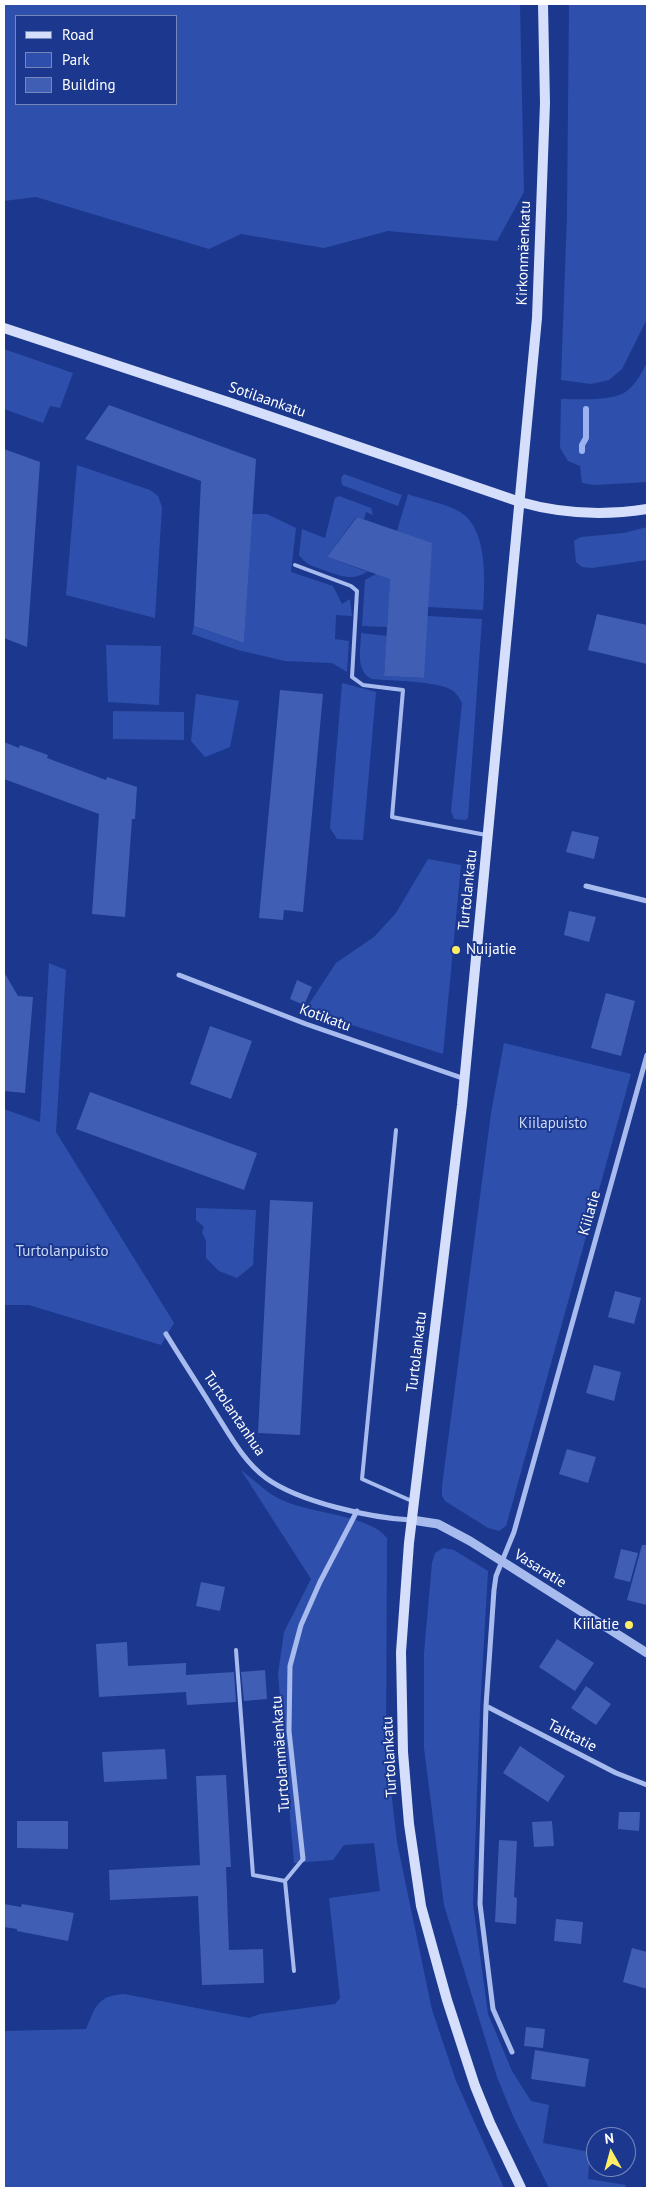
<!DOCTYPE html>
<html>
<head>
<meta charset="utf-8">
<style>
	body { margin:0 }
	#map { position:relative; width:651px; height:2192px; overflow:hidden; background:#1b388e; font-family:"PT Sans",sans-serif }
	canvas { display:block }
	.frame { position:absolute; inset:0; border:5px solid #fff; pointer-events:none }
	.legend { position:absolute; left:15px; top:15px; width:162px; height:90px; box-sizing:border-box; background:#1b388e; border:1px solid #7688bb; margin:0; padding:6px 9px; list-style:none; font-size:15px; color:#fff }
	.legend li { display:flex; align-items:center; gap:10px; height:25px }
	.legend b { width:25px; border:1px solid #7688bb }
	.north { position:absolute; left:586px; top:2127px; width:50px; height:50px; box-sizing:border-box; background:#1b388e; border:1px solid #7688bb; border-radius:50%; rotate:353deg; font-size:14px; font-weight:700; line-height:20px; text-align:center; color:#fff }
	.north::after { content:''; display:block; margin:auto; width:18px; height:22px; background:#ffee65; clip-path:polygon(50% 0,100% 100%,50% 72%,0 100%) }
</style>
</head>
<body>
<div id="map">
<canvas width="651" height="2192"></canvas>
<div class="frame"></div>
<ul class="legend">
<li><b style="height:6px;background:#d5defa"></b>Road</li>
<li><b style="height:14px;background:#2e50ac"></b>Park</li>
<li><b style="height:14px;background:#3f5eb4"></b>Building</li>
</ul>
<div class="north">N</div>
</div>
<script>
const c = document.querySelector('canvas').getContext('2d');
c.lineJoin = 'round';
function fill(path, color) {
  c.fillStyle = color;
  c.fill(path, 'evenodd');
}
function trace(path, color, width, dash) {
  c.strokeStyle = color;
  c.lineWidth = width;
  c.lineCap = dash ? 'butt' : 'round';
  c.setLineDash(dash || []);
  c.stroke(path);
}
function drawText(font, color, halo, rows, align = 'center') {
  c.font = font + ' "PT Sans",sans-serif';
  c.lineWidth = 4;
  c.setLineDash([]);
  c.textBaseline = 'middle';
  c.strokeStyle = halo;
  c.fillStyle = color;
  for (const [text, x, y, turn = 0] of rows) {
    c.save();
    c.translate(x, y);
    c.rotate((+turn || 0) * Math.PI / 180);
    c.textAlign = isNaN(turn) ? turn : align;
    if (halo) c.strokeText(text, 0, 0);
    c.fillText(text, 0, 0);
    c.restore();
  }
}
const green = new Path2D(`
	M4,4h516l4,188 -27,49 -109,-10 -64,17 -83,-14 -32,15 -173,-52 -32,4zM16,16h160v88h-160z
	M569,4h78v315l-25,50 -13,11 -18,4 -30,-4 6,-165z
	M4,349l69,24 -13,35 -10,-2 -7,17 -39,-14z
	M647,362v120l-52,3 -13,-2 -2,-17 -12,-5 -8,-13 1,-49c18,0 51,3 66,-8 10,-8 15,-19 20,-29z
	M77,465l73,25 8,6 4,11 -7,111 -89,-23z
	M344,474l58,21 -4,11 -56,-21 -1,-7z
	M408,494c16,6 37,9 52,18 28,16 25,71 23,98l-55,-3 -31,-76z
	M339,496l32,12 2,7 -7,-3 -2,7 -8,-2 -29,40 38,14 20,-13c-27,22 -30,24 -64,11 -9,-3 -16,-5 -22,-14l3,-26 23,9 10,-40z
	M252,514h15l29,14 -5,44 42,14 9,18 8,-5 2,17 -16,-1 -1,24 14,2 -2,31 -15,-9 -47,-2 -47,-11 -46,-16 2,-8 50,17z
	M647,527v33l-55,8 -10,-1 -6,-5 -2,-21 7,-4 43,-4z
	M391,566l-4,61 -25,-1 3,-46z
	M427,616l55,3 -14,199 -3,2 -11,-1 -3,-8 11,-108c-3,-6 -6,-11 -12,-14 -17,-8 -57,-8 -78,-10 -17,-8 -11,-29 -11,-46l26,3 -3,40 39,2z
	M106,645l55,1 -2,59 -51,-3z
	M342,683l34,9 -13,148 -26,-1 -7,-11z
	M196,694l43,7 -9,46 -25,10 -14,-16z
	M113,711l71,1v28l-71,-1z
	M428,859l33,6 -18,189 -138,-44 31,-47 38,-26 22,-24z
	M49,963l17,7 -10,162 118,191 -13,22 -132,-40h-25v-196l36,13z
	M504,1043l127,31 -125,452 -7,5 -11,-3 -43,-27 -3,-5v-10l49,-373z
	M196,1208l60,2 -3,55 -16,13 -18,-7 -13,-13v-17l-4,-9 2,-5 -8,-7z
	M241,1470c13,10 27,24 41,30 26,13 88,15 105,38l-1,209 11,95 35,168 24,71 48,107h-500v-163l1,6 81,-2c10,-23 11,-33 38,-35l125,24 11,-4 75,-10 5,-6 -11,-100 51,-7 -6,-48 -30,2 -11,15 -39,3 -16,-189 6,-42 27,-53z
	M443,1548l11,2 34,21 -8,140 -7,193 15,110 24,57 19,30 18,4 -6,38 47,9 -2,27 38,6 -1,3h-76l-36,-72 -16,-39 -53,-172 -20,-157v-95l8,-90 3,-10z`);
const stream = new Path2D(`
	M582,451v-6l4,-7v-29`);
const building = new Path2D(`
	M109,405l147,54 -12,184 -50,-17 7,-145 -116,-42z
	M4,449l36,13 -13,185 -23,-9z
	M357,517l75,26 -8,135 -40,-2 6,-97 -63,-22z
	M597,614l50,11v39l-59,-14z
	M280,690l43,4 -20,218 -19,-2 -1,10 -24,-2z
	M4,742l15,6 1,-3 28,10 -1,3 59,22 1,-3 30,10 -2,32h-3l-7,98 -33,-3 7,-100 -95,-35z
	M572,831l27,6 -5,22 -28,-7z
	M569,911l27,6 -7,25 -25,-7z
	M4,972l14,24 15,1 -8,96 -21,-2z
	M297,980l15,7 -8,18 -14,-6z
	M606,993l29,8 -14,55 -30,-8z
	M210,1026l42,15 -21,58 -41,-15z
	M90,1092l167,61 -13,37 -168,-61z
	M270,1200l43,2 -13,233 -42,-2z
	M615,1291l26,7 -7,26 -26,-7z
	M594,1365l27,7 -7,29 -28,-8z
	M567,1449l29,8 -8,26 -29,-9z
	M642,1545h5v60l-20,-5z
	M621,1549l17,4 -8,29 -16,-4z
	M201,1582l24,5 -5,24 -24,-5z
	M557,1639l37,24 -19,28 -36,-24z
	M127,1642l1,24 58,-3v12l48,-3 2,30 -49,3 -1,-13 -87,5 -3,-53z
	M265,1670l2,29 -23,2 -3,-29z
	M586,1686l25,18 -15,21 -25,-17z
	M520,1746l45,30 -17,26 -45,-29z
	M165,1749l2,30 -63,3 -2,-30z
	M226,1775l5,92h-5l3,83 34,-1 1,34 -62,2 -4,-89 -88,4 -1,-30 91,-5 -4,-89z
	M619,1812h21l-1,19 -21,-2z
	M17,1821h51v28l-51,-1z
	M552,1821l2,25 -20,1 -2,-25z
	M499,1840l18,1 -3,56 3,1 -1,26 -21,-2z
	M4,1904l17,3 1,-3 52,9 -6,28 -51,-10v-2l-13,-2z
	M556,1919l27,3 -2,22 -27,-3z
	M632,1948l15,4v37l-24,-7z
	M526,2027l19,2 -2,19 -19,-2z
	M535,2050l54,9 -4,28 -54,-8z`);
const service = new Path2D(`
	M295,565l56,21 6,5 -5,86 11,8 40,5 -11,127 94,18
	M396,1130l-34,349 52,23
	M236,1650l17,225 32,6 9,90
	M285,1881l18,-22`);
const minor = new Path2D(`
	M586,886l61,15
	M179,975l127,49 159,55
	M166,1334c16,26 33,52 49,78 14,22 29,50 51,66 33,24 105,40 145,42
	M486,1706l130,67 31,12
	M303,1859l-14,-128 1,-65 11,-41 19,-43 37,-71
	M512,2052l-19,-43 -13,-105 6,-198 8,-116 2,-14 18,-44 133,-477`);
const tertiary = new Path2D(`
	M412,1520l26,4 32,17 177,112`);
const secondary = new Path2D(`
	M4,328l224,74 292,100c42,12 83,14 127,7
	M521,2188l-31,-65 -15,-37 -28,-86 -26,-94 -12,-82 -6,-72 -2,-100 8,-109 53,-438 75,-787 8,-215 -2,-99`);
const markers = [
	[456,950,5,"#ffee65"],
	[629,1625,5,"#ffee65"]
];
const streetNames = [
	["Kirkonmäenkatu",524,253,-88],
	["Sotilaankatu",267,400,19],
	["Turtolankatu",468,890,-84],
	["Kotikatu",325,1018,20],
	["Kiilatie",590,1213,-74],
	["Turtolankatu",417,1352,-83],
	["Turtolantanhua",234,1414,56],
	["Vasaratie",540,1569,32],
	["Talttatie",572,1736,27],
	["Turtolanmäenkatu",281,1754,-94],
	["Turtolankatu",390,1757,-93]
];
const poiNames = [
	["Nuijatie",466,950],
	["Kiilatie",619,1625,"right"]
];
const parkNames = [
	["Kiilapuisto",553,1124],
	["Turtolanpuisto",62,1252]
];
fill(green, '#2e50ac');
trace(stream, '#9bb3f0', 6);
fill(building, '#3f5eb4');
trace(service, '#a8bbee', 4);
trace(minor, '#a8bbee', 5);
trace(tertiary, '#a8bbee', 9);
trace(secondary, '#d5defa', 10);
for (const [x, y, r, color] of markers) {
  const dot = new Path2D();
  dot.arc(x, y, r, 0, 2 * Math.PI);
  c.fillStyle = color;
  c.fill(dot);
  trace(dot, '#1b388e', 2);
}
drawText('15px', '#fff', '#1b388e', streetNames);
drawText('15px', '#fff', '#1b388e', poiNames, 'left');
drawText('15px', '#cedafa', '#1b388e', parkNames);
</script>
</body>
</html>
